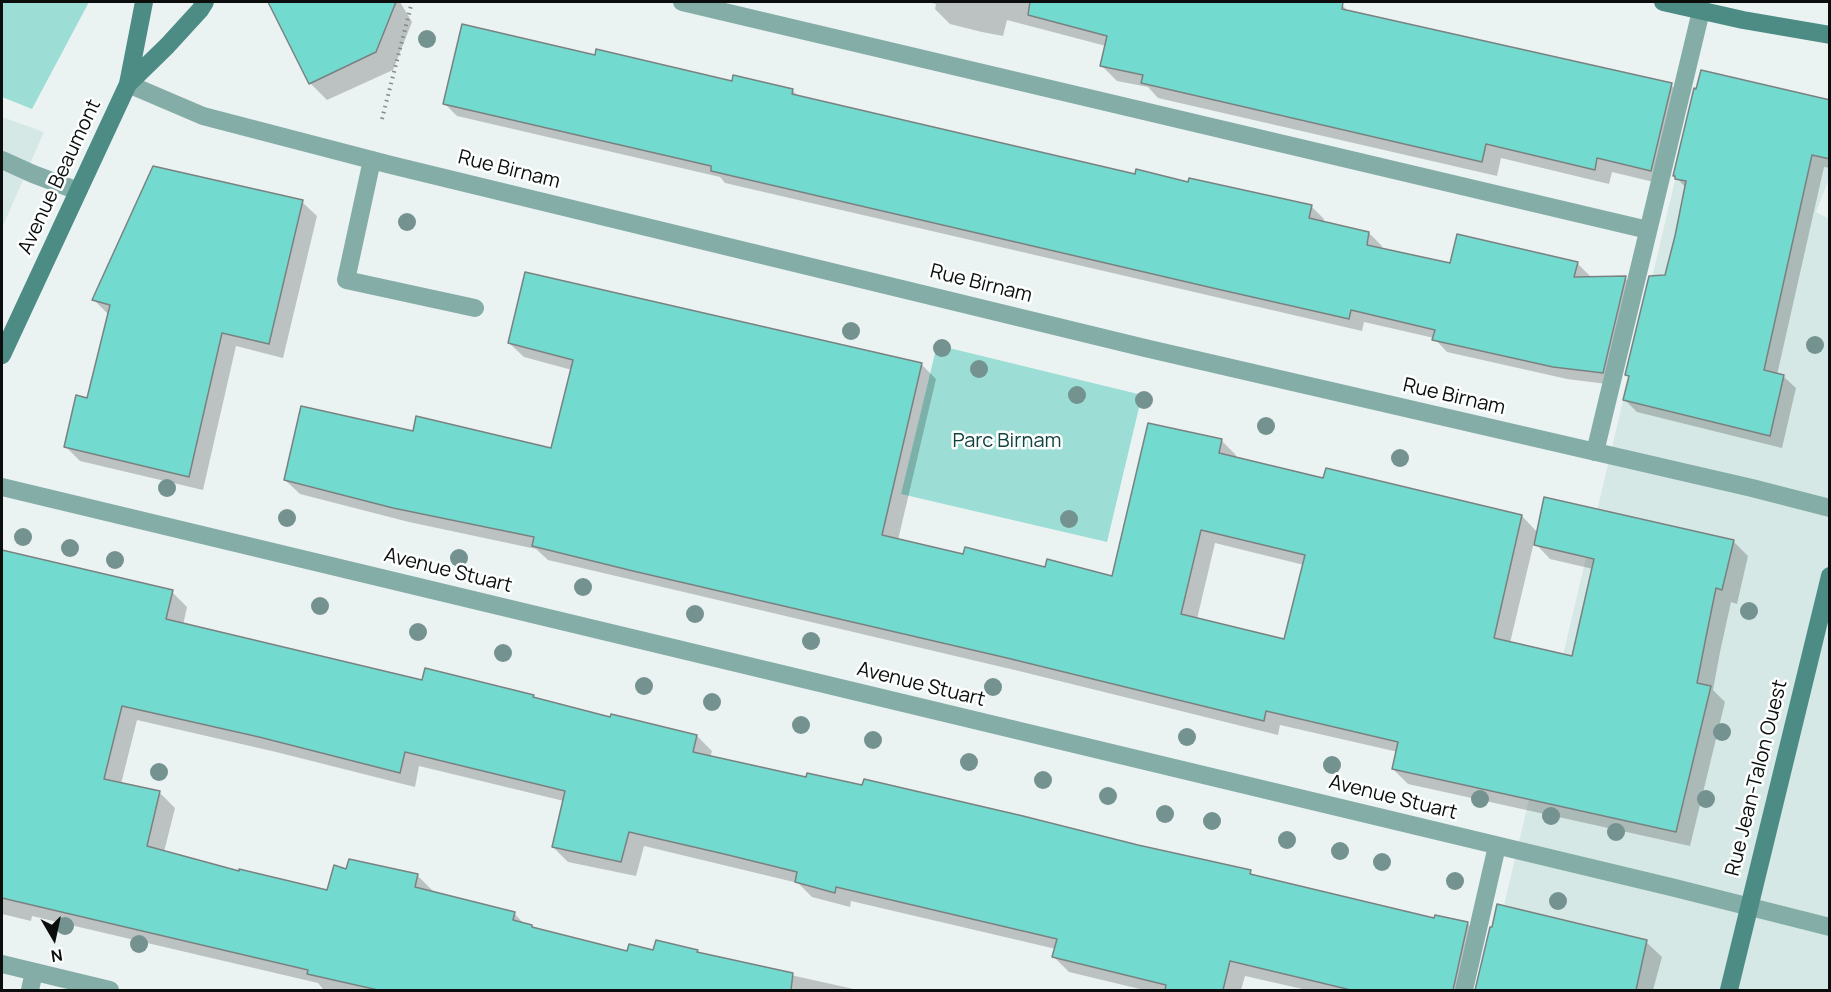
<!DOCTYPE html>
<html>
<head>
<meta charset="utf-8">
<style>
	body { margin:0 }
	#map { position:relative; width:1831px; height:992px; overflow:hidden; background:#ebf3f2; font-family:Manrope,sans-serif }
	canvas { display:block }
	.frame { position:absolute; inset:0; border:3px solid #0b0e0d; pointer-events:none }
	.north { position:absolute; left:24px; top:908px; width:60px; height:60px; -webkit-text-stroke:4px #fdffff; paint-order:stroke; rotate:171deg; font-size:16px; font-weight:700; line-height:24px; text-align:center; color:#0b0e0d }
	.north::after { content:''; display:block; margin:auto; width:21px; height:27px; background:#0b0e0d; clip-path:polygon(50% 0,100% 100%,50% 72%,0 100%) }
</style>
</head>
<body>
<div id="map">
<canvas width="1831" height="992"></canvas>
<div class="frame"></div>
<div class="north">N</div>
</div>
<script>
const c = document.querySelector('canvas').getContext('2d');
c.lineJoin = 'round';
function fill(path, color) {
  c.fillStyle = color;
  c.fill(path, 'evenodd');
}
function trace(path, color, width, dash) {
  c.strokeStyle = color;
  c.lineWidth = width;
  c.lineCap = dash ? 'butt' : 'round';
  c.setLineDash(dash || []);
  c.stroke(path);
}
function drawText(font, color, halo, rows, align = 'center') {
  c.font = font + ' Manrope,sans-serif';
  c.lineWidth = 5;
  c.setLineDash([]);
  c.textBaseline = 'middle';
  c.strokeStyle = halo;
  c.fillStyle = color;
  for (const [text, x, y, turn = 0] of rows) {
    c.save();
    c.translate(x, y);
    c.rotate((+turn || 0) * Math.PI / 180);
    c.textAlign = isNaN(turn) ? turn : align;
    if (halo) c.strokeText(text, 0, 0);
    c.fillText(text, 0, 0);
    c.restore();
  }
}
const built = new Path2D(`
	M1701,70l128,30v79l-13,33 14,7 -1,771h-345z
	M2,117l42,15 -42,96z`);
const green = new Path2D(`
	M2,2h87l-57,107 -30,-12z
	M937,345l205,50 -35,147 -206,-48z`);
const shadow = new Path2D(`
	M270,2h130l12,20 -19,48 -66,30 -17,-17z
	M927,2h399l16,3 7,7 322,73 15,15 -20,85 -54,-13 -3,12 -108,-26 -4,18 -339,-78 -10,-11 -31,-6 -15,-15 4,-20 -99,-26 -4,16 -21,-4 -32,-8 -15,-15 1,-5z
	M596,56l137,27 59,7 7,7 338,78 174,31 13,13 -1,4 46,10 13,13 -1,3 70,15 126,-1 13,13 -1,2h36l13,12 -23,95 -48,-6 -120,-27 -13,-14 -70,-16 -2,9 -637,-148 -5,-6 -263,-61 -13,-13z
	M1830,101v67l-6,-1 -47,208 6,1 13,12 -14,60 -145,-36 -12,-12 5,-22 -3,-3 39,-98 20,-89 -9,-10z
	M302,202l15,14 -34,142 -47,-12 -33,144 -123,-29 -14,-14 22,-48 21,-84 -15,-15z
	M509,343l412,21 15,15 -38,161 66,16 149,21 36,-153 73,17 14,14 -1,4 90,21 197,36 16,17 195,8 15,15 -11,48 -6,-2 -11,50 -7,38 12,12 -35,144 -282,-62 -15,-15 5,-17 -118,-27 -2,10 -255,-63 -475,-112 -12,-11 -127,-27 -109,-28 -15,-14 129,-47 138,17 20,-80 -48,-13zM1534,542l16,17 43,10 -20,88 -63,-14zM1215,543l89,22 -19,76 -88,-22z
	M2,551l170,41 15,15 -4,18 240,56 110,15 4,4 74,19 86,17 15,15 -2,7 427,89 113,25 5,4 180,44 32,3 15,15 -12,52h-163l-62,-14 -4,14h-97l-75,-18 -15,-15 2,-8 -205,-48 -1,6 -38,-10 -14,-14 -154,-37 -8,30 -68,-14 -15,-15 11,-46 -145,-35 -4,21 -139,-35 -139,-32 -16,64 39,9 15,15 -11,44 76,21 89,19 18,-21 3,-10 68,15 15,15 -1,1 82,21 11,12 7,1 3,4 93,23 69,-2 4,4 157,35h-526l-9,-1 -5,-6 -286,-67 -1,5 -29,-7z
	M1491,928l155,14 16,15 -9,33h-176z`);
const building = new Path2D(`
	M268,2h128l-20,50 -67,32z
	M1030,2h313l-1,7 330,74 -21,88 -54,-13 -2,12 -109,-26 -4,18 -341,-79 2,-8 -43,-9 7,-30 -79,-21z
	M462,24l133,31 1,-6 136,32 1,-6 60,14 -1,5 343,80 1,-5 52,13 1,-4 123,27 -3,13 60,14 -2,13 83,18 7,-29 121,28 -4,15 52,-1 -23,97 -50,-6 -121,-27 3,-10 -84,-20 -2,9 -132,-30 -506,-118v-5l-268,-62z
	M1701,70l129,30v59l-18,-4 -48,215 20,5 -14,61 -147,-36 6,-24 -4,-1 24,-99 16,-1 10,-39 11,-55 -11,-2v-3h-2l21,-88 2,1z
	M153,166l150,34 -34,144 -47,-11 -33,144 -125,-30 12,-52 11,3 23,-93 -18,-5z
	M525,272l397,91 -40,172 81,19 2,-7 80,20 2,-8 65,17 36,-153 74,16 -3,14 104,25 3,-10 196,47 -28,123 78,18 22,-97 -60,-14 10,-48 190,43 -12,50 -6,-2 -10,49 -9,46 14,3 -35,146 -284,-63 6,-27 -132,-31 -2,10 -257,-63 -374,-87 -101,-25 2,-9 -141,-29 -109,-28 17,-74 112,25 3,-15 135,32 22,-88 -65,-17zM1201,530l104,25 -21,84 -103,-25z
	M2,550l171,40 -7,29 256,61 3,-12 109,27 -1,2 77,20 1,-3 86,21 -4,17 113,25 1,-4 55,12 2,-6 159,37 115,29 113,25 -1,4 184,44 1,-3 33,7 -15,68h-102l-121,-29 -7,29h-58l1,-5 -114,-28 5,-18 -221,-52 -1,6 -40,-11 2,-10 -73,-18 -95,-22 -8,30 -69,-15 13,-56 -160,-39 -5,21 -141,-36 -137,-31 -18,73 56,12 -13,55 92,25v-2l88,21 7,-25 12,4 3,-10 69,15 -3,13 100,25 -2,8 19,5v2l95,24 2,-7 24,6 3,-10 42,10 -1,2 96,21 -2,17h-413l-71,-16 1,-4 -306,-72z
	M1497,904l150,36 -11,50h-161l15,-63h2z`);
const path = new Path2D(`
	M382,119l30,-117`);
const lane = new Path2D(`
	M682,2l966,228
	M2,160l31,14 45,17
	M372,160l-26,120 129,28
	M1595,452l106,-441
	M30,990l4,-18
	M1464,990l33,-144`);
const street = new Path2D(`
	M128,84l75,32 188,49 754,183 607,140 78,20
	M2,487l1673,401 155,39
	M2,964l108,26`);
const secondary = new Path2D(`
	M1663,2l80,18 87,15
	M128,84l39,-38 33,-36 5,-8
	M2,355l126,-271 16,-82
	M1729,990l101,-414`);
const trees = [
	[427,39],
	[407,222],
	[851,331],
	[1815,345],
	[942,348],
	[979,369],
	[1077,395],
	[1144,400],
	[1266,426],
	[1400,458],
	[167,488],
	[287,518],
	[1069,519],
	[23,537],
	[70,548],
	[459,558],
	[115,560],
	[583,587],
	[320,606],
	[1749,611],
	[695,614],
	[418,632],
	[811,641],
	[503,653],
	[644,686],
	[993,687],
	[712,702],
	[801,725],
	[1722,732],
	[1187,737],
	[873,740],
	[969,762],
	[1332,765],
	[159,772],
	[1043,780],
	[1108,796],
	[1480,799],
	[1706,799],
	[1165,814],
	[1551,816],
	[1212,821],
	[1616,832],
	[1287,840],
	[1340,851],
	[1382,862],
	[1455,881],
	[1558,901],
	[65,926],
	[139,944]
];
const streetNames = [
	["Rue Birnam",509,170,14],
	["Avenue Beaumont",60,177,-65],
	["Rue Birnam",981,284,14],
	["Rue Birnam",1454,397,13],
	["Avenue Stuart",448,571,14],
	["Avenue Stuart",921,685,14],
	["Rue Jean-Talon Ouest",1757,778,-76],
	["Avenue Stuart",1393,798,14]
];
const parkNames = [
	["Parc Birnam",1007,441]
];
fill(built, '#d6e8e5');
fill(green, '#9cded5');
fill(shadow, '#0003');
fill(building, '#72dacf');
trace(building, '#7a8281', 1.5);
trace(path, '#858a89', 4, [1.5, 4.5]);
trace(lane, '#85ada8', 18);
trace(street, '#85ada8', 18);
trace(secondary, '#4c8c85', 18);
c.fillStyle = '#74928f';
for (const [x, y] of trees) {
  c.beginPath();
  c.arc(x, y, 9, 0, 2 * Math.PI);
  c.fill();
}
drawText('20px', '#0b0e0d', '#fdffff', streetNames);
drawText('20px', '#12423e', '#fdffff', parkNames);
</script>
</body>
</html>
